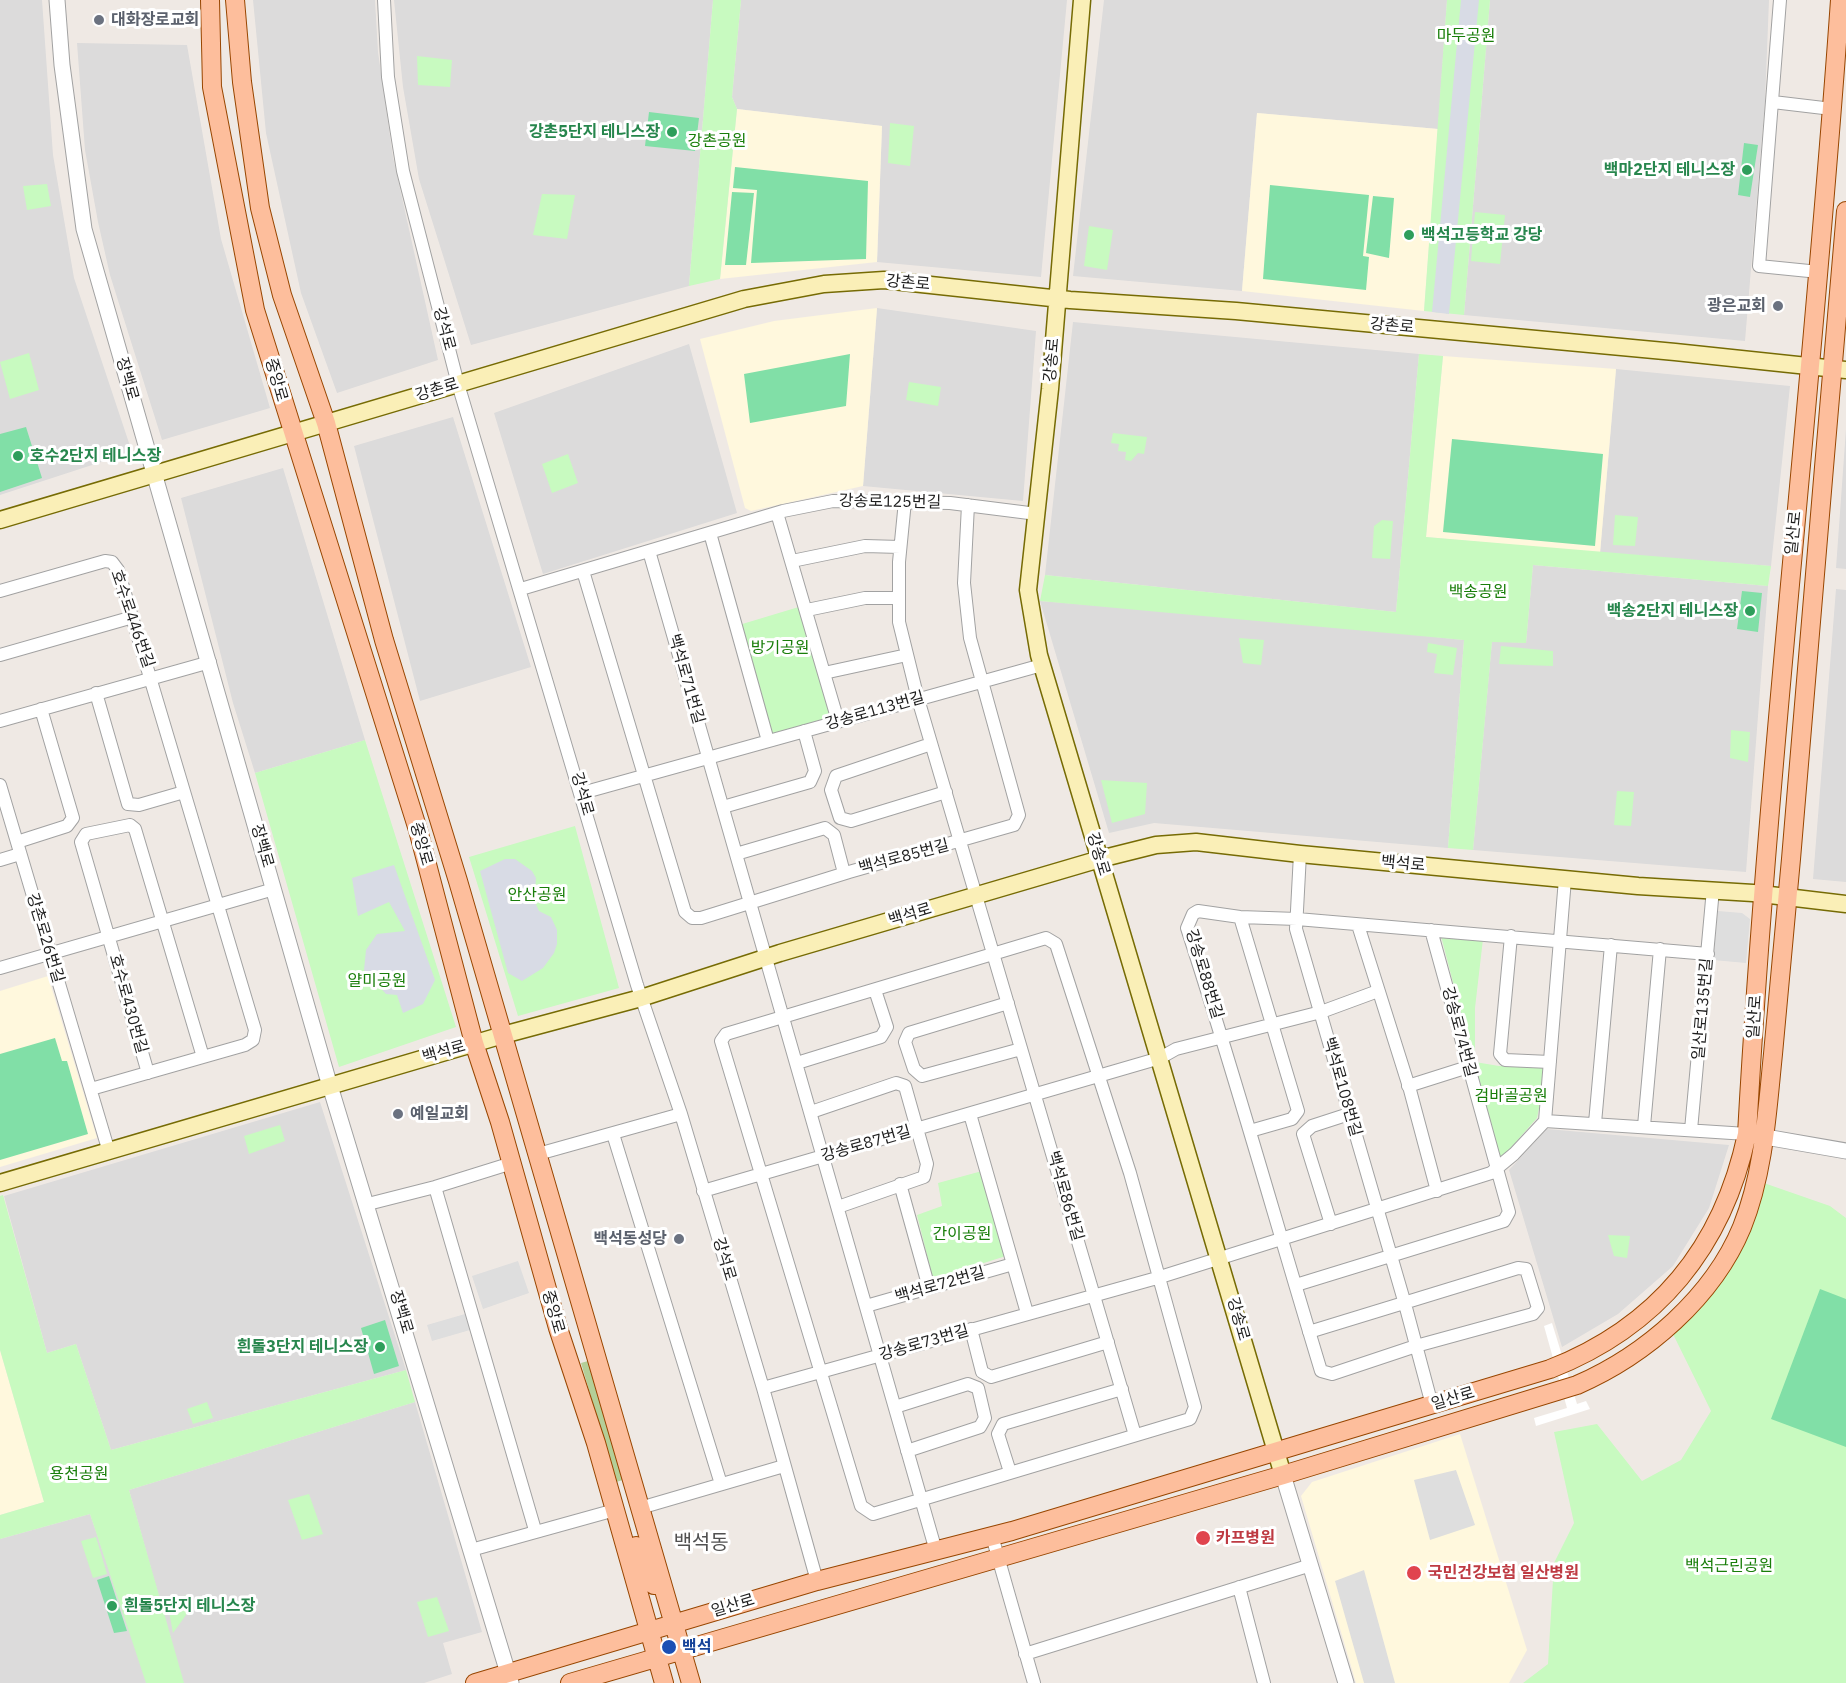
<!DOCTYPE html>
<html>
<head>
<meta charset="utf-8">
<style>
	body { margin:0 }
	canvas { display:block; background:#efe9e4 }
</style>
</head>
<body>
<canvas width="1846" height="1683"></canvas>
<script>
const c = document.querySelector('canvas').getContext('2d');
c.lineJoin = 'round';
function fill(path, color) {
  c.fillStyle = color;
  c.fill(path, 'evenodd');
}
function trace(path, color, width, dash) {
  c.strokeStyle = color;
  c.lineWidth = width;
  c.lineCap = dash ? 'butt' : 'round';
  c.setLineDash(dash || []);
  c.stroke(path);
}
function drawText(font, color, halo, rows, align = 'center') {
  c.font = font + ' "IBM Plex Sans","Noto Sans KR",sans-serif';
  c.lineWidth = 6;
  c.setLineDash([]);
  c.textBaseline = 'middle';
  c.strokeStyle = halo;
  c.fillStyle = color;
  for (const [text, x, y, turn = 0] of rows) {
    c.save();
    c.translate(x, y);
    c.rotate((+turn || 0) * Math.PI / 180);
    c.textAlign = isNaN(turn) ? turn : align;
    if (halo) c.strokeText(text, 0, 0);
    c.fillText(text, 0, 0);
    c.restore();
  }
}
const residential = new Path2D(`
	M0,0h42l11,155 21,123 58,174 -132,43z
	M253,0h122l3,52 15,105 45,203 -101,33 -36,-100 -35,-160z
	M394,0h319l-24,286 -218,59 -52,-166 -16,-92z
	M741,0h326l-26,277 -164,-15 5,-136 -145,-17 -5,-12z
	M1104,0h343l-9,129 -181,-16 -15,178 -169,-15z
	M1490,0h279l-4,101 -20,240 -281,-26z
	M77,43l110,2 34,194 49,169 -108,32 -52,-165 -12,-53 -13,-72z
	M877,308l159,23 -13,170 -160,-15z
	M1073,322l346,32 -23,258 -351,-37z
	M689,344l48,169 -194,61 -49,-161z
	M1616,369l174,17 -19,180 -171,-13z
	M453,417l78,250 -111,34 -66,-255z
	M1846,429v140l-10,-1z
	M283,468l82,272 -110,33 -22,-70 -52,-205z
	M1533,565l235,21 -22,286 -273,-22 19,-209 34,2z
	M1836,589l10,1v292l-33,-3z
	M1040,601l232,19 192,20 -16,208 -294,-25 -45,10z
	M320,1102l86,268 -295,80 -35,-106 -29,9 -43,-157z
	M1547,1129l182,16 -20,63 -36,58 -55,48 -56,33 -53,-177z
	M415,1402l67,230 -39,11 9,31 -28,9h-241l-54,-193z
	M90,1514l58,169h-148v-144z`);
const education = new Path2D(`
	M737,109l145,17 -5,136 -157,17z
	M1257,113l181,16 -14,182 -182,-20z
	M877,308l-14,178 -112,25 -6,-3 -45,-169 74,-18z
	M1443,356l173,13 -16,184 -174,-16z
	M48,976l49,162 -97,29v-176z
	M0,1350l44,152 -44,13z
	M1460,1434l67,216 -18,33h-153l-55,-187 11,-14z`);
const forest = new Path2D(`
	M588,1361l35,119 -7,2 -35,-119z`);
const park = new Path2D(`
	M713,0h28l-9,97 5,12 -17,170 -31,7z
	M1447,0h43l-26,315 -40,-4z
	M417,56l35,4 -2,27 -32,-2z
	M890,123l24,3 -4,40 -22,-3z
	M47,184l4,22 -24,4 -4,-24z
	M542,194l33,1 -8,44 -34,-4z
	M1475,212l30,3 -5,49 -29,-3z
	M1089,226l24,4 -6,40 -23,-4z
	M29,353l10,37 -29,9 -10,-37z
	M1419,354l24,2 -17,181 345,29 -3,20 -235,-21 -7,78 -34,-1 -19,208 -25,-2 16,-208 -424,-39 5,-26 351,37z
	M909,382l32,5 -3,19 -32,-6z
	M1113,433l34,4 -3,17 -6,-1 -7,8 -6,-1 1,-8 -8,-1 1,-7 -8,-1z
	M568,454l10,29 -26,10 -10,-29z
	M1615,515l23,2 -3,29 -22,-1z
	M1382,520l11,1 -3,38 -18,-1 2,-32z
	M802,606l29,113 -58,16 -34,-110z
	M1239,638l25,2 -3,25 -18,-2z
	M1428,643l29,5 -4,27 -19,-2 3,-19 -10,-2z
	M1501,646l52,5v15l-54,-2z
	M1731,730l19,2 -2,30 -18,-4z
	M365,740l91,287 -117,40 -84,-294z
	M1101,780l46,3 -2,31 -33,9z
	M1617,791l17,1 -3,34 -17,-1z
	M575,826l44,162 -101,28 -49,-159z
	M1441,936l42,3 -8,69v54l24,4h44v23l-6,29 -38,43z
	M280,1125l5,16 -36,13 -5,-18z
	M982,1171l24,85 -73,23 -16,-64 25,-9 -4,-23z
	M1761,1182l69,24 16,12v465h-323l25,-19 6,-101 20,-40 -20,-91 43,-8 45,57 39,-21 30,-49 -40,-81 63,-80z
	M3,1195l44,158 29,-9 35,106 295,-80 9,32 -286,88 55,193h-38l-56,-169 -90,25v-24l44,-13 -44,-152v-154z
	M1608,1235l22,1 -3,22 -13,-2z
	M207,1402l6,16 -20,6 -6,-15z
	M309,1494l14,40 -21,6 -14,-40z
	M96,1537l11,37 -14,4 -12,-37z
	M190,1594l4,10 -21,29 -6,-32z
	M437,1597l12,34 -21,6 -11,-35z`);
const pitch = new Path2D(`
	M649,112l50,6 -4,33 -50,-5z
	M1744,143l14,2 -8,52 -12,-2z
	M735,167l133,14 -2,78 -115,4 6,-73 -24,-2z
	M1270,185l99,10 -6,61 6,1 -3,33 -103,-11z
	M732,192l22,1 -8,72h-21z
	M1373,196l21,2 -5,60 -23,-5z
	M850,354l-4,52 -96,17 -6,-49z
	M26,427l16,51 -42,14v-58z
	M1452,439l151,15 -8,92 -152,-14z
	M1742,591l20,2 -4,39 -21,-3z
	M55,1038l7,23h5l21,73 -88,26v-106z
	M1820,1289l26,10v148l-75,-28z
	M385,1320l14,46 -25,8 -13,-46z
	M109,1576l18,55 -13,2 -17,-53z`);
const parking = new Path2D(`
	M1718,911l24,2 8,6 -4,44 -33,-3z
	M518,1261l11,32 -46,16 -11,-33z
	M465,1314l5,16 -38,11 -5,-16z
	M1456,1470l19,55 -45,15 -16,-60z
	M1364,1570l31,113h-31l-29,-102z`);
const plaza = new Path2D(`
	M1461,0h18l-30,314 -17,-2z
	M505,859h10l17,12 4,7 -2,22 5,11 12,6 6,13v14l-3,9 -11,15 -21,13 -14,-8 -28,-102z
	M394,865l41,115 -12,24 -20,9 -6,-18 -11,-1 -22,-24 2,-20 11,-16 28,-3 -16,-29 -31,14 -6,-38z`);
const pier = new Path2D(`
	M1552,1323l25,81 9,-3 4,8 -54,17 -2,-8 33,-10 -23,-82z`);
const minor = new Path2D(`
	M384,0l4,77 15,94 55,213 179,601 44,129 82,274 54,193
	M1780,0l-21,266 60,6
	M1773,102l59,7
	M905,501l-6,61v60l19,77 217,736
	M777,513l61,208
	M710,533l58,208
	M649,551l287,1000
	M792,561l73,-15 35,1
	M583,571l102,341 7,6h9l148,-46 165,-47 5,-10 -49,-177 -6,-55 4,-78
	M521,589l262,-78 50,-10 117,2 87,11
	M0,591l105,-30 7,1 6,8 137,460 -2,10 -8,5 -154,44
	M807,610l58,-12h34
	M0,655l133,-38
	M824,673l83,-18
	M96,693l32,111 11,1 45,-13
	M0,721l210,-59
	M931,744l-95,32 -5,14 9,28 11,3 95,-29
	M0,785l109,367
	M582,793l460,-128
	M723,807l87,-25 5,-11 -11,-40
	M17,842l50,-16 6,-8 -32,-109
	M736,854l89,-26 9,7 10,38
	M1300,854l-4,75 109,375 27,101
	M0,860l20,-6
	M1240,917l58,194 -6,8 -42,12
	M1358,925l52,165 27,101
	M1511,936l-11,118 5,6 45,2
	M1046,938l10,6 74,229 65,234 -5,12 -317,95 -12,-8 -140,-465 5,-7z
	M0,968l274,-79
	M1008,1003l-99,30 -4,9 9,27 8,7 99,-27
	M797,1063l84,-26 6,-10 -12,-37
	M148,1073l-67,-231 5,-8 44,-9 5,4 68,228
	M1408,1086l60,-19
	M811,1112l85,-29 9,3 22,78 -3,13 -86,30
	M970,1114l57,199
	M1545,1121l202,13
	M1595,1123l16,-178
	M1644,1126l16,-177
	M1691,1130l22,-241
	M613,1134l108,350
	M538,1154l143,-40
	M900,1184l29,104
	M435,1187l100,343
	M703,1191l457,-133 16,-9 145,-37 57,-21
	M368,1204l67,-17 77,-24
	M1331,1224l-28,-90 9,-8 37,-12
	M1296,1285l208,-64 5,-9 -78,-282
	M866,1306l147,-42
	M971,1329l11,43 9,5 117,-35
	M1309,1332l209,-64 8,1 12,39 -5,6 -117,32 -84,28 -11,-3c-45,-148 -86,-296 -134,-443l6,-14 5,-3 42,6 57,2 411,35
	M763,1388l394,-110 334,-105 23,-19 31,-33 20,-242
	M895,1407l73,-23 10,4 7,30 -5,9 -73,24
	M1010,1472l-12,-38 5,-10 119,-35
	M640,1508l144,-42
	M992,1536l42,147
	M471,1550l144,-40
	M1239,1587l25,96
	M1025,1654l286,-89`);
const tertiary = new Path2D(`
	M57,0l5,65 22,164 243,847 184,607
	M1754,1135l92,16
	M1283,1475l63,208`);
const secondary = new Path2D(`
	M1082,0l-32,389 -22,201 11,65 244,820
	M0,520l744,-221 80,-15 60,-4 186,20 166,11 439,41 171,18
	M0,1183l503,-148 138,-37 139,-45 320,-94 56,-14 40,-3 104,12 338,32 115,7 93,11`);
const primary = new Path2D(`
	M210,0l2,87 43,223 163,520 56,213 26,79 58,206 38,115 68,240
	M235,0l7,82 18,126 22,87 44,128 58,217 74,241 233,802
	M636,1546l11,34 7,5 8,-2
	M475,1683l342,-102 195,-50 538,-162c107,-42 173,-122 197,-235 21,-379 67,-756 93,-1134
	M570,1683l713,-208 294,-90c69,-30 136,-88 165,-158 22,-55 25,-115 31,-173 6,-65 12,-130 18,-195 17,-216 37,-432 55,-648`);
const markers = [
	[99,20,6,"#6b7280"],
	[672,132,6,"#2e9e5b"],
	[1747,170,6,"#2e9e5b"],
	[1409,235,6,"#2e9e5b"],
	[1778,306,6,"#6b7280"],
	[18,456,6,"#2e9e5b"],
	[1750,611,6,"#2e9e5b"],
	[398,1114,6,"#6b7280"],
	[679,1239,6,"#6b7280"],
	[380,1347,6,"#2e9e5b"],
	[1203,1538,8,"#e0444e"],
	[1414,1573,8,"#e0444e"],
	[112,1606,6,"#2e9e5b"],
	[669,1647,8,"#1a4fb4"]
];
const worshipNames = [
	["대화장로교회",111,20],
	["광은교회",1766,306,"right"],
	["예일교회",410,1114],
	["백석동성당",667,1239,"right"]
];
const parkNames = [
	["마두공원",1466,36],
	["강촌공원",717,141],
	["백송공원",1478,592],
	["방기공원",780,648],
	["안산공원",537,895],
	["얄미공원",377,981],
	["검바골공원",1511,1096],
	["간이공원",962,1234],
	["용천공원",79,1474],
	["백석근린공원",1729,1566]
];
const leisureNames = [
	["강촌5단지 테니스장",660,132],
	["백마2단지 테니스장",1735,170],
	["백석고등학교 강당",1421,235,"left"],
	["호수2단지 테니스장",30,456,"left"],
	["백송2단지 테니스장",1738,611],
	["흰돌3단지 테니스장",368,1347],
	["흰돌5단지 테니스장",124,1606,"left"]
];
const streetNames = [
	["강촌로",908,283,5],
	["강촌로",1392,326,5],
	["강석로",444,329,75],
	["강송로",1052,360,-85],
	["장백로",127,379,74],
	["중앙로",276,380,74],
	["강촌로",437,390,-17],
	["강송로125번길",890,502,1],
	["일산로",1794,533,-84],
	["호수로446번길",132,619,71],
	["백석로71번길",686,679,74],
	["강송로113번길",875,711,-16],
	["강석로",582,794,74],
	["중앙로",421,844,74],
	["장백로",262,846,74],
	["강송로",1098,854,73],
	["백석로85번길",904,857,-15],
	["백석로",1403,864,5],
	["백석로",910,915,-17],
	["강촌로26번길",45,938,73],
	["강송로88번길",1204,974,73],
	["호수로430번길",128,1004,74],
	["일산로135번길",1703,1009,-85],
	["일산로",1755,1017,-86],
	["강송로74번길",1459,1032,75],
	["백석로",444,1052,-16],
	["백석로108번길",1342,1087,74],
	["강송로87번길",866,1144,-16],
	["백석로86번길",1065,1196,74],
	["강석로",724,1259,73],
	["백석로72번길",940,1285,-16],
	["장백로",401,1312,73],
	["중앙로",553,1312,74],
	["강송로",1238,1319,74],
	["강송로73번길",924,1343,-16],
	["일산로",1453,1399,-17],
	["일산로",733,1606,-17]
];
const healthNames = [
	["카프병원",1216,1538],
	["국민건강보험 일산병원",1428,1573]
];
const transitNames = [
	["백석",682,1647]
];
const quarterNames = [
	["백석동",701,1543]
];
fill(residential, '#dcdbdb');
fill(education, '#fff8dd');
fill(forest, '#b4cf98');
fill(park, '#c8fac0');
fill(pitch, '#81dfa7');
fill(parking, '#dedede');
fill(plaza, '#d8dbe5');
fill(pier, '#fff');
trace(minor, '#a2a2a2', 14);
trace(tertiary, '#a2a2a2', 17);
trace(secondary, '#766b04', 19);
trace(primary, '#984600', 20);
trace(minor, '#fff', 12);
trace(tertiary, '#fff', 15);
trace(secondary, '#faefb7', 16);
trace(primary, '#fdbe9c', 18);
for (const [x, y, r, color] of markers) {
  const dot = new Path2D();
  dot.arc(x, y, r, 0, 2 * Math.PI);
  c.fillStyle = color;
  c.fill(dot);
  trace(dot, '#fff', 2);
}
drawText('bold 16px', '#5b616d', '#fff', worshipNames, 'left');
drawText('16px', '#197e0a', '#fff', parkNames);
drawText('bold 16px', '#27864d', '#fff', leisureNames, 'right');
drawText('16px', '#1e1e1e', '#fff', streetNames);
drawText('bold 16px', '#be3a42', '#fff', healthNames, 'left');
drawText('bold 16px', '#164399', '#fff', transitNames, 'left');
drawText('20px', '#515151', '#fff', quarterNames);
</script>
</body>
</html>
